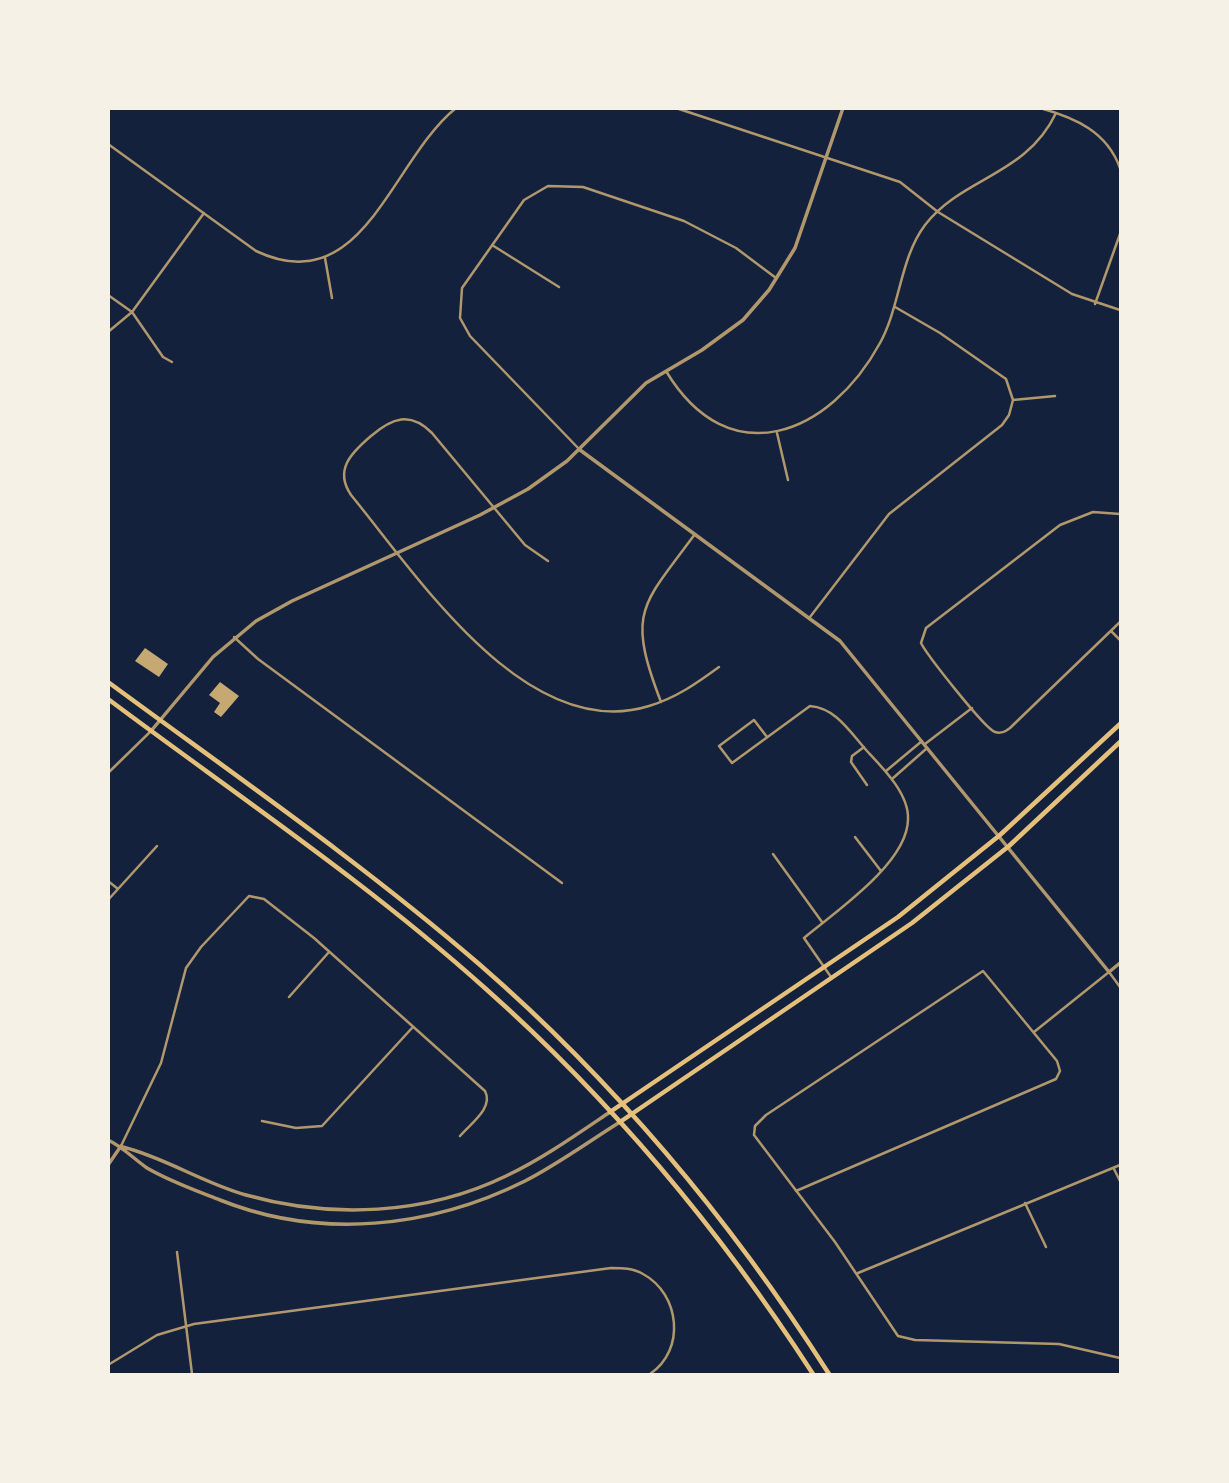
<!DOCTYPE html>
<html>
<head>
<meta charset="utf-8">
<style>
	body { margin:0 }
	#map { position:relative; width:1229px; height:1483px; overflow:hidden; background:#14213d; font-family:Arial,sans-serif }
	canvas { display:block }
	.frame { position:absolute; inset:0; border:110px solid #f6f1e7; pointer-events:none }
</style>
</head>
<body>
<div id="map">
<canvas width="1229" height="1483"></canvas>
<div class="frame"></div>
</div>
<script>
const c = document.querySelector('canvas').getContext('2d');
c.lineJoin = 'round';
function fill(path, color) {
  c.fillStyle = color;
  c.fill(path, 'evenodd');
}
function trace(path, color, width, dash) {
  c.strokeStyle = color;
  c.lineWidth = width;
  c.lineCap = dash ? 'butt' : 'round';
  c.setLineDash(dash || []);
  c.stroke(path);
}
const building = new Path2D(`
	M145,648l23,16 -9,13 -24,-16z
	M220,682l19,14 -18,21 -7,-5 6,-9 -11,-8z`);
const minor = new Path2D(`
	M676,108l224,74 38,30 134,82 48,16
	M1040,108c36,10 67,24 80,60
	M108,144l148,107c107,51 135,-91 200,-143
	M492,245l67,42
	M325,258l7,40
	M108,295l24,17 31,45 9,5
	M1095,304l25,-70
	M108,332l24,-20 72,-99
	M666,371c63,105 164,64 214,-28 20,-36 20,-85 45,-118 37,-48 101,-49 131,-112
	M1013,400l42,-4
	M777,433l11,47
	M580,450l-110,-114 -10,-18 2,-30 62,-88 24,-14 35,1 101,34 52,27 40,30
	M1120,514l-27,-2 -33,13 -134,103 -5,15c6,12 64,86 74,89 6,2 10,0 15,-4l110,-106
	M548,561l-23,-16 -93,-112c-22,-22 -40,-15 -61,3 -20,17 -37,34 -20,59 66,80 175,249 298,211 27,-8 48,-23 70,-39
	M810,617l79,-103 113,-89 7,-10 4,-15 -7,-21 -66,-46 -45,-26
	M1111,631l9,9
	M234,637l24,22 304,224
	M661,702c-35,-91 -19,-96 34,-168
	M767,737l-13,-17 -35,26 13,17 78,-57c26,2 40,26 57,45 16,17 42,43 41,68 0,44 -73,93 -104,119l27,39
	M925,744l47,-36
	M864,747l-12,9 -1,6 16,23
	M886,771l36,-30
	M108,773l43,-42
	M892,779l34,-30
	M855,837l26,34
	M773,854l49,68
	M108,881l10,8
	M108,900l49,-54
	M289,997l40,-45
	M1034,1032l75,-60 11,15
	M262,1121l34,7 26,-2 90,-98
	M121,1146l40,-83 25,-95 15,-21 48,-51 15,3 50,39 171,153c9,17 -15,33 -25,45
	M1114,1169l6,12
	M796,1191l260,-112 4,-8 -3,-10 -74,-90 -217,144 -11,11 -1,9 81,107 63,94 17,4 144,4 61,14
	M1025,1203l21,44
	M177,1252l15,122
	M858,1273l262,-108
	M108,1365l49,-30 37,-11 417,-56c11,0 22,0 32,6 37,20 43,76 7,100`);
const tertiary = new Path2D(`
	M580,450l260,191 269,331 11,-9
	M151,731l62,-74 43,-36 36,-20 188,-86 48,-26 39,-28 79,-78 56,-33 41,-30 26,-30 26,-42 48,-140
	M108,1140c15,7 26,19 39,28 22,13 50,23 73,32 100,40 211,28 305,-19 33,-17 63,-39 95,-59
	M123,1147c43,11 80,36 123,48 85,24 180,20 260,-19 36,-17 70,-41 104,-64
	M108,1165l13,-19`);
const secondary = new Path2D(`
	M610,1112l288,-195 102,-82 120,-111
	M620,1122l292,-199 97,-77 111,-104`);
const primary = new Path2D(`
	M108,682c125,92 254,181 371,282 137,119 253,258 350,410
	M108,699c127,95 260,184 378,290 126,112 236,244 327,385`);
fill(building, '#c6a872');
trace(minor, '#b1986c', 2.5);
trace(tertiary, '#b1986c', 3.5);
trace(secondary, '#e5c07b', 4.5);
trace(primary, '#e5c07b', 4.5);
</script>
</body>
</html>
